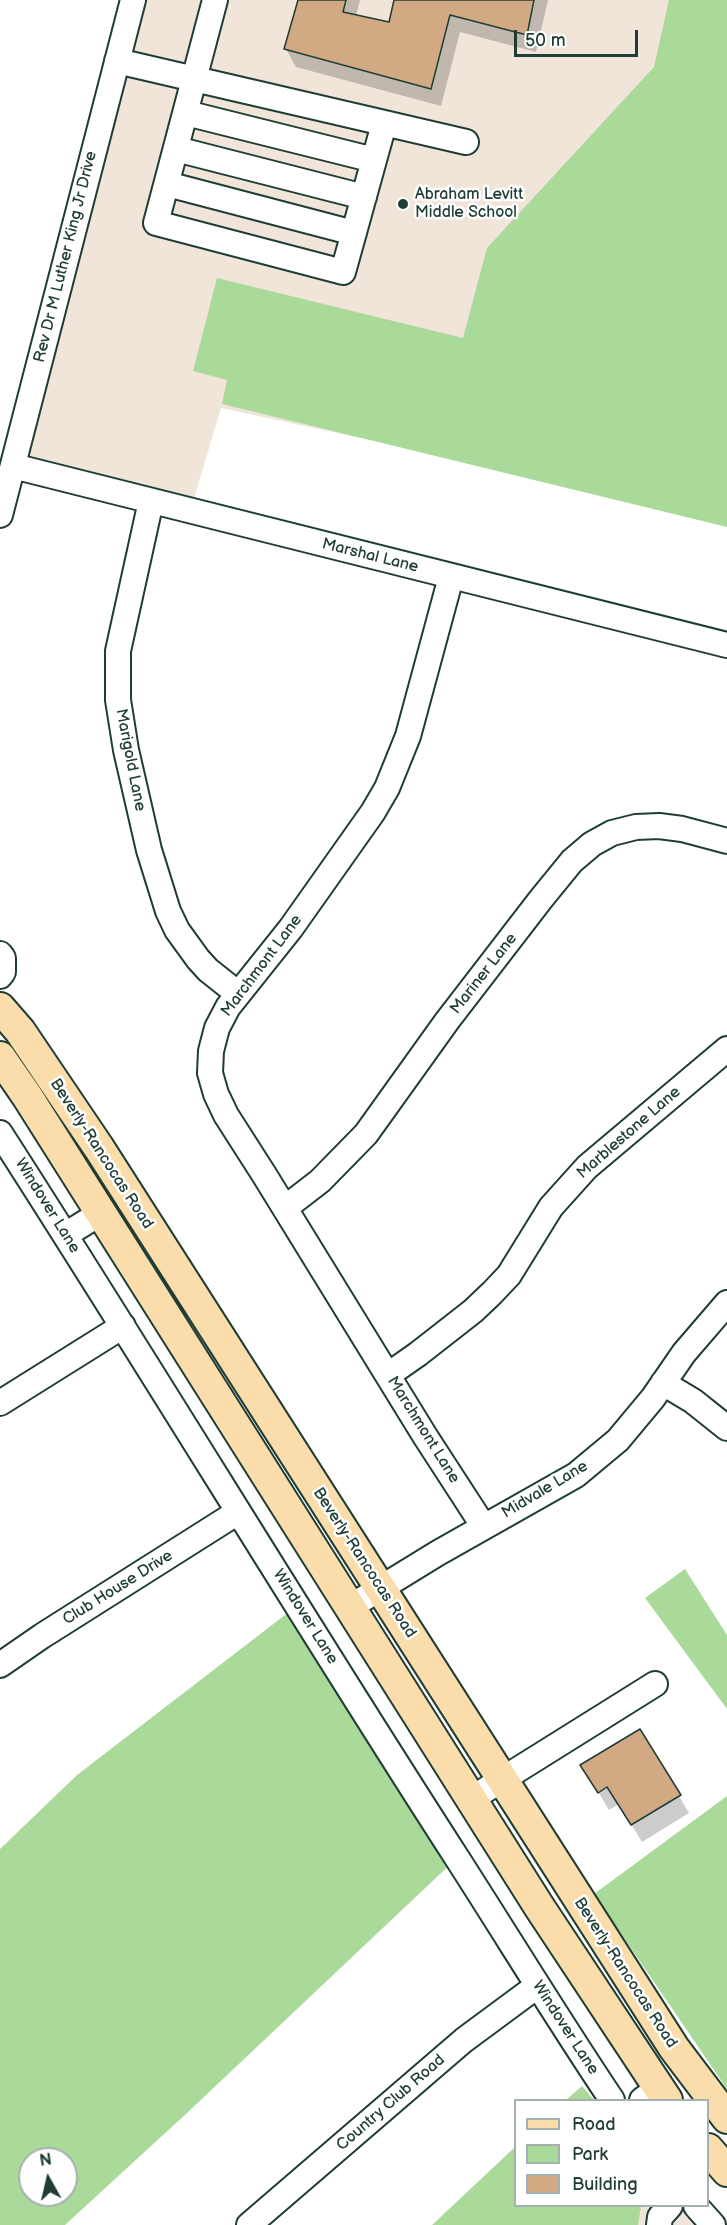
<!DOCTYPE html>
<html>
<head>
<meta charset="utf-8">
<style>
	body { margin:0 }
	#map { position:relative; width:727px; height:2225px; overflow:hidden; background:#fff; font-family:"Balsamiq Sans",sans-serif }
	canvas { display:block }
	.legend { position:absolute; left:514px; top:2099px; width:195px; height:108px; box-sizing:border-box; background:#fff; border:2px solid #a5b1ae; margin:0; padding:8px 10px; list-style:none; font-size:18px; color:#1f3d34 }
	.legend li { display:flex; align-items:center; gap:12px; height:30px }
	.legend b { width:30px; border:2px solid #a5b1ae }
	.north { position:absolute; left:18px; top:2147px; width:60px; height:60px; box-sizing:border-box; background:#fff; border:2px solid #a5b1ae; border-radius:50%; rotate:352deg; font-size:16px; font-weight:700; line-height:24px; text-align:center; color:#1f3d34 }
	.north::after { content:''; display:block; margin:auto; width:21px; height:27px; background:#1f3d34; clip-path:polygon(50% 0,100% 100%,50% 72%,0 100%) }
	.scale { position:absolute; left:514px; top:30px; width:124px; height:27px; box-sizing:border-box; border:3px solid #1f3d34; border-top:0; padding-left:8px; font-size:18px; line-height:21px; white-space:nowrap; color:#1f3d34; -webkit-text-stroke:4px #fff; paint-order:stroke }
</style>
</head>
<body>
<div id="map">
<canvas width="727" height="2225"></canvas>
<ul class="legend">
<li><b style="height:8px;background:#faddab"></b>Road</li>
<li><b style="height:16px;background:#aada9a"></b>Park</li>
<li><b style="height:16px;background:#d1a982"></b>Building</li>
</ul>
<div class="north">N</div>
<div class="scale">50 m</div>
</div>
<script>
const c = document.querySelector('canvas').getContext('2d');
c.lineJoin = 'round';
function fill(path, color) {
  c.fillStyle = color;
  c.fill(path, 'evenodd');
}
function trace(path, color, width, dash) {
  c.strokeStyle = color;
  c.lineWidth = width;
  c.lineCap = dash ? 'butt' : 'round';
  c.setLineDash(dash || []);
  c.stroke(path);
}
function drawText(font, color, halo, rows, align = 'center') {
  c.font = font + ' "Balsamiq Sans",sans-serif';
  c.lineWidth = 5;
  c.setLineDash([]);
  c.textBaseline = 'middle';
  c.strokeStyle = halo;
  c.fillStyle = color;
  for (const [text, x, y, turn = 0] of rows) {
    c.save();
    c.translate(x, y);
    c.rotate((+turn || 0) * Math.PI / 180);
    c.textAlign = isNaN(turn) ? turn : align;
    if (halo) c.strokeText(text, 0, 0);
    c.fillText(text, 0, 0);
    c.restore();
  }
}
const built = new Path2D(`
	M132,0h595v517l-506,-109 -31,104 -177,-46z
	M640,2206h56l17,19h-96z`);
const green = new Path2D(`
	M669,0h58v527l-505,-123 5,-24 -34,-9 24,-93 246,60 24,-90 167,-181z
	M685,1569l42,66v74l-82,-111z
	M298,1605l159,253 -270,255 -122,112h-65v-376l77,-74zM30,2159h36v36h-36z
	M727,1796v293l-133,-195z
	M582,2086l12,14h-28z
	M515,2147l1,59h125l-3,19h-206z`);
const shadow = new Path2D(`
	M299,0h61l-4,16 34,7 6,-23h152l-12,52 -76,-20 -19,74 -145,-39 -10,-18z
	M593,1783l86,13 10,17 -47,29 -23,-38 -10,6z`);
const building = new Path2D(`
	M298,0h48l-3,12 46,10 5,-22h140l-7,35 -77,-20 -19,74 -147,-40z
	M640,1729l41,66 -50,30 -24,-38 -9,6 -18,-28z`);
const minor = new Path2D(`
	M215,0l-59,223 187,49 41,-148
	M117,61l349,81
	M186,113l188,47
	M176,149l188,48
	M167,184l187,49
	M13,466l714,179
	M151,501l-33,150v49l8,50 23,100 19,61 9,19 21,29 10,11 29,23
	M0,515l133,-515
	M451,577l-43,159 -21,52 -14,24 -82,116 -63,79 -11,21 -6,23 -1,22 6,21 10,21 39,61 160,260 59,91
	M0,954l3,4v14l-3,4
	M0,1133c155,241 302,485 457,725 52,81 102,163 155,242
	M285,1208l35,-27 46,-47 81,-113 94,-122 31,-38 20,-17 20,-11 24,-6 23,-1 23,3 45,12
	M65,1235l36,-22
	M388,1375l30,-21 55,-43 19,-18 17,-18 42,-68 36,-40 140,-118
	M663,1383l30,18 34,27
	M0,1403l123,-77
	M350,1607l88,-54 138,-78 42,-35 35,-42 31,-45 43,-50
	M0,1665l42,-29 196,-124
	M471,1799l184,-115
	M642,2100l16,-12
	M696,2206l17,19
	M249,2225l215,-185 73,-54
	M659,2225l1,-8 10,-11`);
const major = new Path2D(`
	M0,1008l20,23 79,117 575,900 53,70
	M0,1057l27,39 513,812 127,192
	M708,2149l19,22`);
const markers = [
	[403,204,6,"#1f3d34"]
];
const poiNames = [
	["Abraham Levitt",415,195],
	["Middle School",415,213]
];
const streetNames = [
	["Rev Dr M Luther King Jr Drive",66,257,-76],
	["Marshal Lane",370,556,14],
	["Marigold Lane",130,760,79],
	["Marchmont Lane",262,966,-53],
	["Mariner Lane",484,974,-52],
	["Marblestone Lane",629,1133,-41],
	["Beverly-Rancocas Road",101,1154,57],
	["Windover Lane",47,1206,58],
	["Marchmont Lane",423,1430,58],
	["Midvale Lane",545,1490,-31],
	["Beverly-Rancocas Road",364,1563,57],
	["Club House Drive",118,1588,-32],
	["Windover Lane",305,1617,58],
	["Beverly-Rancocas Road",625,1973,57],
	["Windover Lane",565,2028,57],
	["Country Club Road",391,2103,-41]
];
fill(built, '#f1e5da');
fill(green, '#aada9a');
fill(shadow, '#0003');
fill(building, '#d1a982');
trace(building, '#1f3d34', 1.5);
trace(minor, '#1f3d34', 28);
trace(major, '#1f3d34', 34);
trace(minor, '#fff', 24);
trace(major, '#faddab', 30);
for (const [x, y, r, color] of markers) {
  const dot = new Path2D();
  dot.arc(x, y, r, 0, 2 * Math.PI);
  c.fillStyle = color;
  c.fill(dot);
  trace(dot, '#fff', 2);
}
drawText('16px', '#1f3d34', '#fff', poiNames, 'left');
drawText('16px', '#1f3d34', '#fff', streetNames);
</script>
</body>
</html>
